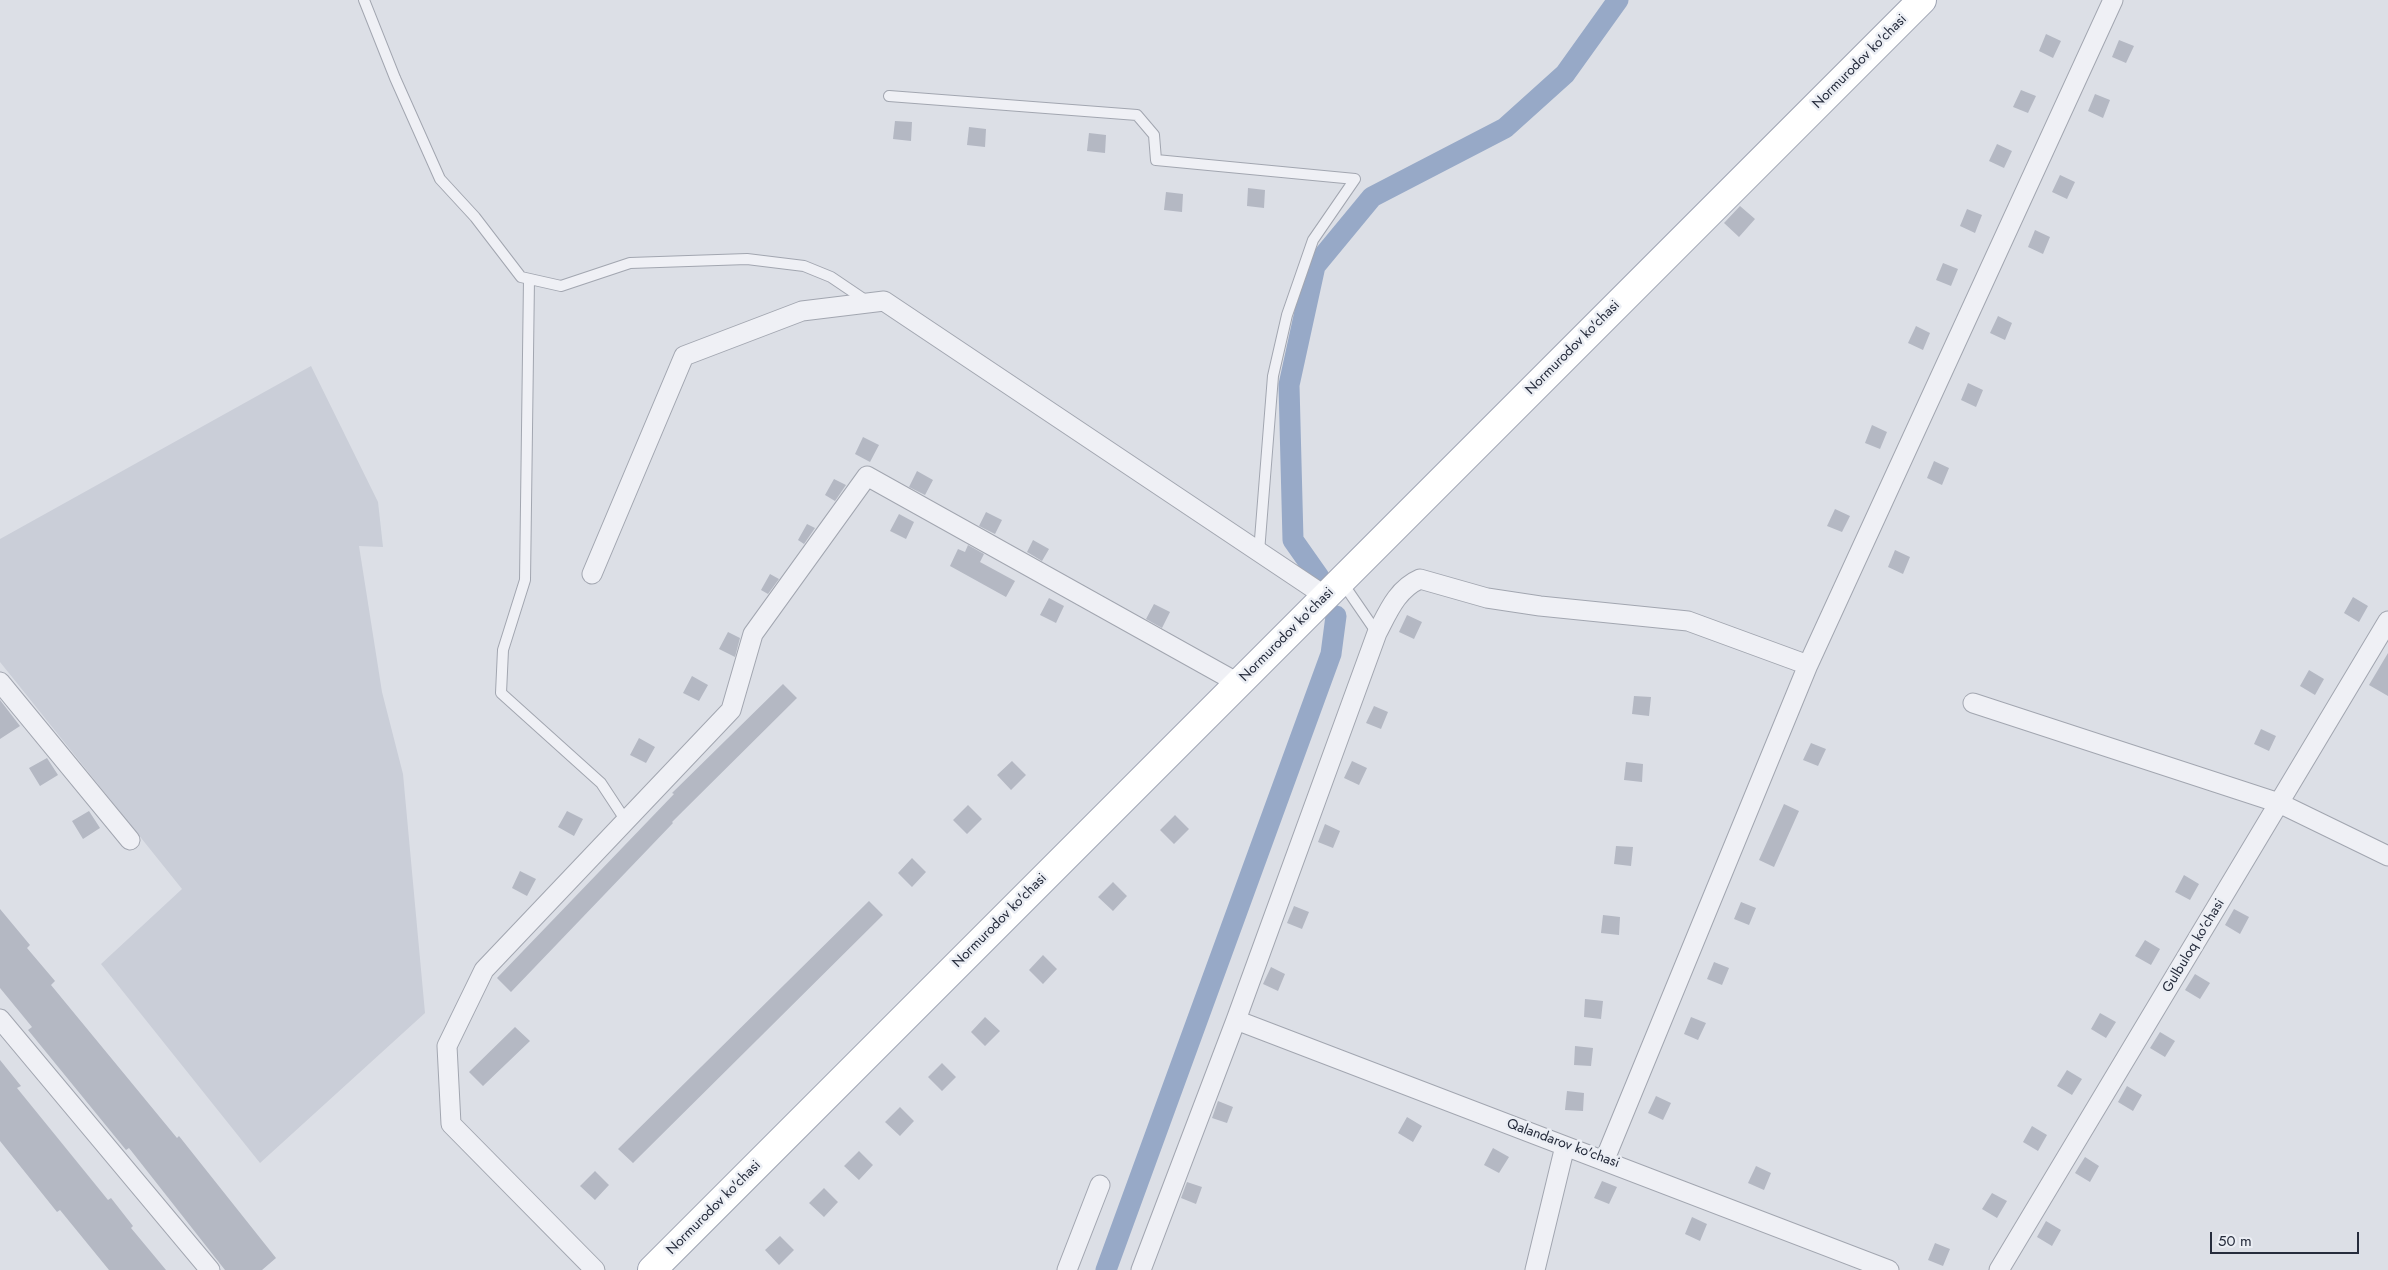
<!DOCTYPE html>
<html>
<head>
<meta charset="utf-8">
<style>
	body { margin:0 }
	#map { position:relative; width:2388px; height:1270px; overflow:hidden; background:#dcdfe6; font-family:Jost,sans-serif }
	canvas { display:block }
	.scale { position:absolute; left:2210px; top:1232px; width:149px; height:22px; box-sizing:border-box; border:2px solid #262c3c; border-top:0; padding-left:6px; font-size:15px; line-height:18px; white-space:nowrap; color:#262c3c; -webkit-text-stroke:4px #ebeef4; paint-order:stroke }
</style>
</head>
<body>
<div id="map">
<canvas width="2388" height="1270"></canvas>
<div class="scale">50 m</div>
</div>
<script>
const c = document.querySelector('canvas').getContext('2d');
c.lineJoin = 'round';
function fill(path, color) {
  c.fillStyle = color;
  c.fill(path, 'evenodd');
}
function trace(path, color, width, dash) {
  c.strokeStyle = color;
  c.lineWidth = width;
  c.lineCap = dash ? 'butt' : 'round';
  c.setLineDash(dash || []);
  c.stroke(path);
}
function drawText(font, color, halo, rows, align = 'center') {
  c.font = font + ' Jost,sans-serif';
  c.lineWidth = 5;
  c.setLineDash([]);
  c.textBaseline = 'middle';
  c.strokeStyle = halo;
  c.fillStyle = color;
  for (const [text, x, y, turn = 0] of rows) {
    c.save();
    c.translate(x, y);
    c.rotate((+turn || 0) * Math.PI / 180);
    c.textAlign = isNaN(turn) ? turn : align;
    if (halo) c.strokeText(text, 0, 0);
    c.fillText(text, 0, 0);
    c.restore();
  }
}
const built = new Path2D(`
	M311,366l67,136 5,45 -24,-1 23,146 21,82 22,239 -165,150 -159,-199 81,-75 -182,-227v-123z`);
const canal = new Path2D(`
	M1319,577l-26,-37 -4,-155 26,-119 57,-69 133,-69 60,-54 53,-74
	M1106,1270l225,-616 5,-38`);
const building = new Path2D(`
	M2046,34l15,7 -8,17 -14,-7z
	M2119,40l15,6 -8,17 -14,-6z
	M2021,90l15,6 -8,17 -15,-6z
	M2095,94l15,6 -7,18 -15,-7z
	M895,121l17,1 -1,19 -18,-2z
	M969,127l17,2 -1,18 -18,-2z
	M1089,133l17,2 -1,18 -18,-2z
	M1997,144l15,7 -8,17 -15,-7z
	M2060,175l15,7 -8,17 -15,-7z
	M1248,188l17,2 -1,18 -17,-2z
	M1166,192l17,2 -1,18 -18,-2z
	M1740,206l15,13 -16,18 -15,-14z
	M1967,209l15,6 -7,18 -15,-7z
	M2035,230l15,7 -7,17 -15,-7z
	M1943,263l15,6 -7,17 -15,-6z
	M1998,316l14,7 -7,17 -15,-7z
	M1916,326l14,7 -7,17 -15,-7z
	M1968,383l15,7 -7,17 -15,-7z
	M1872,425l15,7 -7,17 -15,-6z
	M863,437l16,8 -9,17 -15,-8z
	M1934,461l15,7 -7,17 -15,-7z
	M917,471l16,9 -8,15 -16,-8z
	M834,479l12,6 -11,16 -10,-6z
	M1835,509l15,7 -8,16 -15,-6z
	M986,512l16,8 -7,14 -16,-8z
	M899,514l15,8 -8,17 -16,-8z
	M807,524l8,4 -11,16 -6,-4z
	M1033,540l16,9 -7,12 -15,-9z
	M968,545l16,9 -4,8 35,19 -9,16 -56,-31 8,-17 7,3z
	M1895,550l15,7 -7,17 -15,-7z
	M770,574l9,5 -11,15 -7,-4z
	M2353,597l15,9 -9,16 -15,-9z
	M1049,598l15,8 -8,17 -16,-8z
	M1154,604l16,8 -8,16 -16,-9z
	M1407,615l15,7 -8,17 -15,-7z
	M728,632l12,6 -5,19 -16,-8z
	M2388,653v43l-19,-11z
	M2309,670l15,9 -9,16 -15,-9z
	M692,676l16,9 -9,16 -16,-8z
	M783,684l14,14 -125,124 1,1 -162,169 -14,-14 177,-184 -2,-1z
	M1634,696l17,1 -2,19 -17,-2z
	M0,700l20,26 -20,13z
	M1374,706l14,6 -7,17 -15,-6z
	M2261,729l15,7 -7,15 -15,-7z
	M639,738l16,9 -9,16 -16,-8z
	M1811,743l15,6 -8,17 -15,-6z
	M47,758l11,17 -18,11 -11,-18z
	M1012,761l14,14 -15,15 -14,-15z
	M1352,761l15,7 -8,17 -15,-7z
	M1626,762l17,2 -1,18 -18,-2z
	M1784,804l15,7 -25,56 -15,-7z
	M968,805l14,14 -15,15 -14,-14z
	M89,811l11,17 -17,11 -11,-18z
	M567,811l16,8 -9,17 -16,-9z
	M1175,815l14,14 -15,15 -14,-14z
	M1325,824l15,7 -7,17 -15,-6z
	M1616,846l17,1 -2,19 -17,-2z
	M912,858l14,14 -14,15 -14,-14z
	M520,871l16,8 -9,17 -15,-8z
	M2184,875l15,9 -9,16 -15,-8z
	M1113,882l14,14 -14,15 -15,-14z
	M869,901l14,14 -250,248 -15,-14z
	M1741,902l15,6 -7,17 -15,-6z
	M1294,906l15,6 -7,17 -15,-6z
	M0,909l30,36 -3,3 28,33 -4,4 126,153 2,-2 97,122 -14,12h-37l-96,-122 -3,2 -98,-120 4,-3 -32,-39z
	M2234,909l15,8 -9,17 -15,-9z
	M1603,915l17,2 -1,18 -18,-2z
	M2145,940l15,9 -9,16 -16,-9z
	M1043,955l14,14 -14,15 -14,-14z
	M1714,962l15,6 -7,17 -15,-6z
	M1271,967l14,7 -7,17 -15,-7z
	M2195,974l15,9 -10,16 -15,-9z
	M1585,999l18,2 -2,18 -17,-2z
	M2100,1013l16,9 -10,16 -15,-9z
	M985,1017l15,14 -15,15 -14,-14z
	M1691,1017l15,6 -8,17 -14,-6z
	M515,1027l15,14 -47,45 -14,-14z
	M2160,1032l15,9 -10,16 -15,-9z
	M1575,1046l18,2 -2,18 -17,-1z
	M0,1060l21,26 -4,2 91,112 3,-2 22,28 -2,2 35,42h-57l-49,-60 -3,2 -57,-71z
	M942,1063l14,14 -14,14 -14,-14z
	M2067,1070l15,9 -10,16 -15,-9z
	M2127,1086l15,9 -9,16 -15,-9z
	M1567,1091l17,2 -1,18 -18,-1z
	M1656,1096l15,7 -8,17 -15,-7z
	M1218,1101l15,6 -6,16 -15,-5z
	M900,1107l14,14 -14,15 -15,-14z
	M1407,1117l15,9 -9,16 -15,-9z
	M2032,1126l15,9 -9,16 -15,-9z
	M1493,1148l16,9 -10,16 -15,-8z
	M859,1151l14,14 -14,15 -15,-14z
	M2085,1157l14,9 -9,16 -15,-9z
	M1756,1166l15,7 -7,17 -16,-7z
	M595,1171l14,14 -14,15 -15,-14z
	M1602,1181l15,6 -8,17 -15,-6z
	M1187,1182l15,5 -6,17 -15,-6z
	M824,1188l14,14 -14,15 -15,-14z
	M1992,1193l15,8 -10,17 -15,-9z
	M1692,1217l15,7 -7,17 -15,-7z
	M2046,1221l15,9 -9,16 -15,-9z
	M780,1236l14,14 -15,15 -14,-15z
	M1935,1243l15,6 -7,17 -15,-6z`);
const service = new Path2D(`
	M364,0l31,78 45,101 35,38 46,60 40,9 69,-23 117,-4 57,7 27,11 37,25
	M889,96l248,19 17,20 2,25 199,19 -42,61 -26,75 -14,61 -14,176
	M529,279l-4,301 -22,70 -2,43 100,90 25,38
	M1342,582l35,51`);
const minor = new Path2D(`
	M592,574l92,-218 118,-45 82,-10 441,295
	M0,682l130,158
	M1973,703l306,100 109,53
	M0,1019l210,251
	M1236,1020l653,250
	M1605,1159l203,-494 305,-665
	M595,1270l-144,-146 -4,-78 37,-76 247,-260 22,-76 114,-158 371,207
	M1067,1270l33,-85
	M1141,1270l95,-250 141,-387c11,-21 20,-44 43,-54l67,19 53,8 148,15 120,44
	M1535,1270l30,-124
	M1999,1270l389,-649`);
const primary = new Path2D(`
	M652,1270l1270,-1270`);
const streetNames = [
	["Normurodov ko'chasi",1860,62,-45],
	["Normurodov ko'chasi",1573,348,-45],
	["Normurodov ko'chasi",1287,635,-45],
	["Normurodov ko'chasi",1000,921,-45],
	["Gulbuloq ko'chasi",2194,946,-59],
	["Qalandarov ko'chasi",1563,1144,20],
	["Normurodov ko'chasi",714,1208,-45]
];
fill(built, '#caced8');
trace(canal, '#97a9c7', 21);
fill(building, '#b4b8c3');
trace(service, '#a2a6b0', 12);
trace(minor, '#a2a6b0', 21);
trace(primary, '#9ca2b2', 30);
trace(service, '#eff0f5', 10);
trace(minor, '#eff0f5', 19);
trace(primary, '#fff', 28);
drawText('14px', '#262c3c', '#ebeef4', streetNames);
</script>
</body>
</html>
